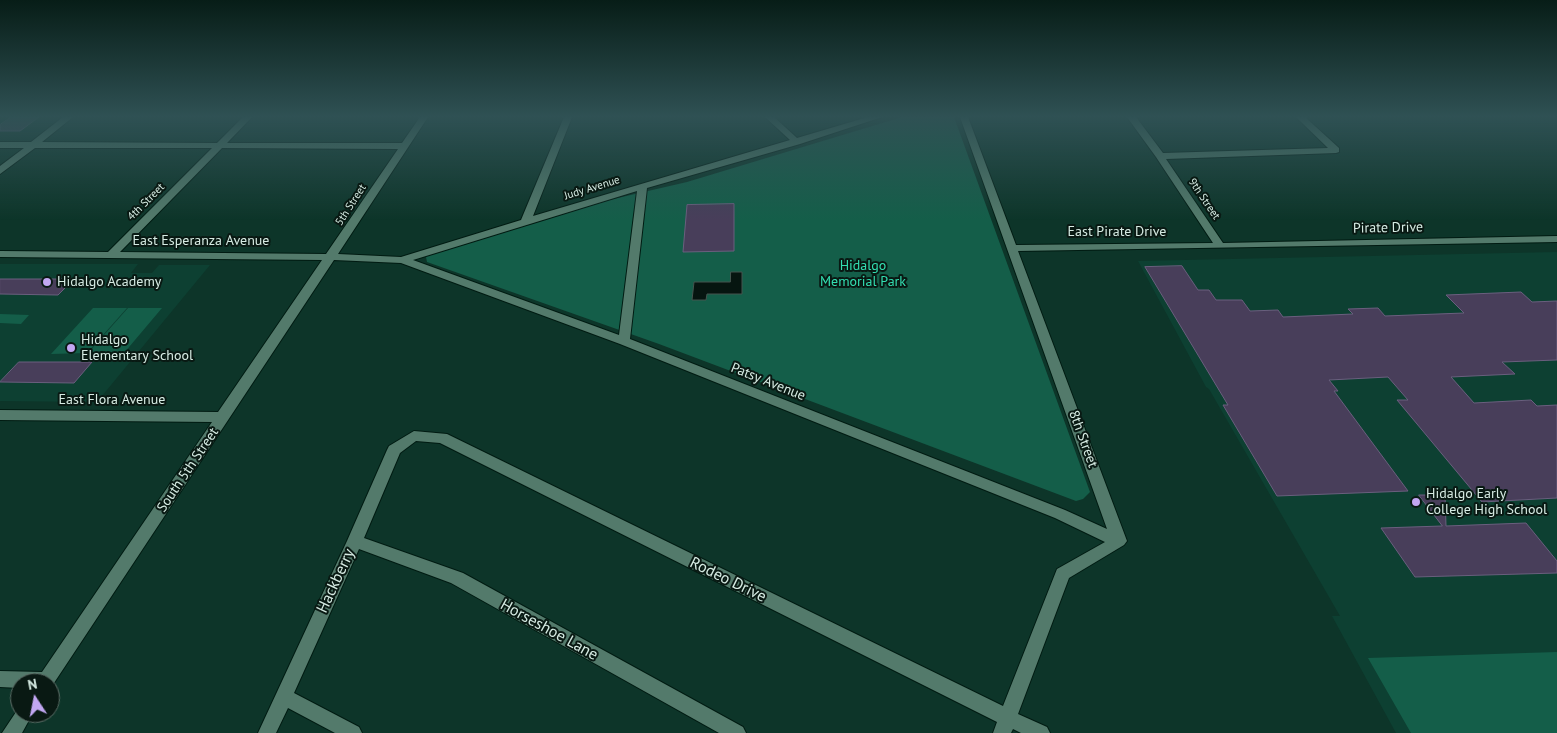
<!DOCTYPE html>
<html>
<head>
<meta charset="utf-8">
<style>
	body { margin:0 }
	#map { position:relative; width:1557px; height:733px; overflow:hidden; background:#0d3529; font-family:"PT Sans",sans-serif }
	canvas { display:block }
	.north { position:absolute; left:10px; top:673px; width:50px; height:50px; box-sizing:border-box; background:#091913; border:1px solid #5b6d66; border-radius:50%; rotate:349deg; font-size:14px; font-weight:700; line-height:20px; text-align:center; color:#d6ebe3 }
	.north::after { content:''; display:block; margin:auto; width:18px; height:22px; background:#c2a7f2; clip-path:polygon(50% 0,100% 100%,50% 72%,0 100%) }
</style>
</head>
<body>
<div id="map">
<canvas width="1557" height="733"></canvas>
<div class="north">N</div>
</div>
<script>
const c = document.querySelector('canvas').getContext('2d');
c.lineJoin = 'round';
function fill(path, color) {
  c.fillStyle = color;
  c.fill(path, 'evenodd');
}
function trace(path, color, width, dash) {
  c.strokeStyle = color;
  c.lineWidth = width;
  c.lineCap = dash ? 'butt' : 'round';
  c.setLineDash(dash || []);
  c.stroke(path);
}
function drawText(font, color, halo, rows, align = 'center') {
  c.font = font + ' "PT Sans",sans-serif';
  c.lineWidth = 4;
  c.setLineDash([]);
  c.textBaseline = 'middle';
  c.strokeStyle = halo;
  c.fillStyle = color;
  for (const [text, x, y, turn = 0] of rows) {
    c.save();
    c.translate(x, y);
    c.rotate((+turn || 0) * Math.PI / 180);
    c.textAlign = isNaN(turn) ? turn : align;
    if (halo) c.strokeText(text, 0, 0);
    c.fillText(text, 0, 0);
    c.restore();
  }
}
const built = new Path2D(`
	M1557,252v481h-161l-64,-117h8l-131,-227 -3,-2 -68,-126z
	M0,264h138l-7,9h21l7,-8h51l-113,137 -97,-1z`);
const green = new Path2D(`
	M902,117h52l136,375 -7,7 -7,2 -417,-157 -232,-82 -1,-5 2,-3 181,-54 78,-18z
	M93,308h34l-40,45 -36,1z
	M128,308h34l-38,45h-36z
	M0,314l29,1 -8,9 -21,-1z
	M1557,652v81h-146l-43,-75z`);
const water = new Path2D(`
	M731,272h11v22h-35l-1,6h-14l2,-18h36z`);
const building = new Path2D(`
	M11,117h28l-19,14h-20v-6z
	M734,204v47l-51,1 4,-47z
	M1182,266l16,24h11l7,10h26l8,11 28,-1 5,7 70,-3 -5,-5 30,-1 7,8 79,-3 -18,-18 75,-3 11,10 25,-1v59l-55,2 13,12 -64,3 23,26 57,-3 6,6 20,-1v93l-75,4 -85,-102h11l-20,-23 -59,3 9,11h-4l74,100 -131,5 -54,-91h5l-83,-138z
	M0,279h74l-16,16 -58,-1z
	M19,362h73l-18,21 -74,-1z
	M1419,495h26l1,31 80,-3 31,38v12l-142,4 -34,-49 61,-2z`);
const minor = new Path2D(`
	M63,117h10l-31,25 175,1 26,-26h9l-25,26h175l18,-26h8l-90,137 63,3 120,-37 43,-103h8l-39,99 257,-76 -25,-23h9l23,21 71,-21h14l-82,27 -153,44 -17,151 435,171 42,19 -147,-412h8l48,128 197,-2 -57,-86 -29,-40h9l27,36 165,-5 -32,-31h9l34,31v4l-3,1 -170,6 57,84 334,-7v6l-539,9 109,290 -3,4 -55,33 -51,136 29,13 3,6h-29l-8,-4 -2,4h-18l4,-11 -557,-279 -24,-2 -16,12 -36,85 99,35 280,154 3,6h-27l-268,-150 -92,-34 -65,144 65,34 3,6h-27l-47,-25 -12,25h-18l89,-192 40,-91 2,-4 25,-15 33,3 556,272 54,-137 48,-27 -50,-24 -435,-174 -219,-81 -67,-3 -284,429v-6h-30v5l-20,-1v-16l42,1 170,-250 -212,-2v-10l218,2 104,-152 -322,-3v-6l108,1 104,-104h-177l-35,26v-8l24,-18h-24v-6h31zM222,148l176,1 -72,105 -206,-2zM637,191l-18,144 -206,-75z
	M20,706v7h13l-11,20h-20z`);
const markers = [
	[47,282,5,"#c2a7f2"],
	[71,348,5,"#c2a7f2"],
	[1416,502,5,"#c2a7f2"]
];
const farStreetnames = [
	["Judy Avenue",592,188,-17],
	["9th Street",1204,199,56],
	["4th Street",146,202,-45],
	["5th Street",351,205,-57]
];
const streetNames = [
	["Pirate Drive",1388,228,-1],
	["East Pirate Drive",1117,232],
	["East Esperanza Avenue",201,241],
	["Patsy Avenue",768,382,22],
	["East Flora Avenue",112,400],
	["8th Street",1083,439,70],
	["South 5th Street",188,470,-56]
];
const parkNames = [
	["Hidalgo",863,266],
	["Memorial Park",863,282]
];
const poiNames = [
	["Hidalgo Academy",57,282],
	["Hidalgo",81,340],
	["Elementary School",81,356],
	["Hidalgo Early",1426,494],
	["College High School",1426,510]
];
const nearStreetnames = [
	["Rodeo Drive",728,580,26],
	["Hackberry",336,581,-65],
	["Horseshoe Lane",549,630,29]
];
fill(built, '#0d4032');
fill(green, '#145e49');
fill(water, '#061510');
trace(water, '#44554f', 1);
fill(building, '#483e5a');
trace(building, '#6a5f7e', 1);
trace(minor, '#001b12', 2);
fill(minor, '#537a6b');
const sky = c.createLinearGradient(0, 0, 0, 220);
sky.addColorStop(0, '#071d17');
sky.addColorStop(0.53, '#2f5154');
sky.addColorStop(1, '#2f515400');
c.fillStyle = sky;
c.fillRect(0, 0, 1557, 220);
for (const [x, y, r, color] of markers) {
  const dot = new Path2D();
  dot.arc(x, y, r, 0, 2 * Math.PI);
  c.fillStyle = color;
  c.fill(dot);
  trace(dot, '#091913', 2);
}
drawText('11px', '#d6ebe3', '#091913', farStreetnames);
drawText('14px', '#d6ebe3', '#091913', streetNames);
drawText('14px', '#33dfb1', '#091913', parkNames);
drawText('14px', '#d6ebe3', '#091913', poiNames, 'left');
drawText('16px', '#d6ebe3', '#091913', nearStreetnames);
</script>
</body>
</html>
